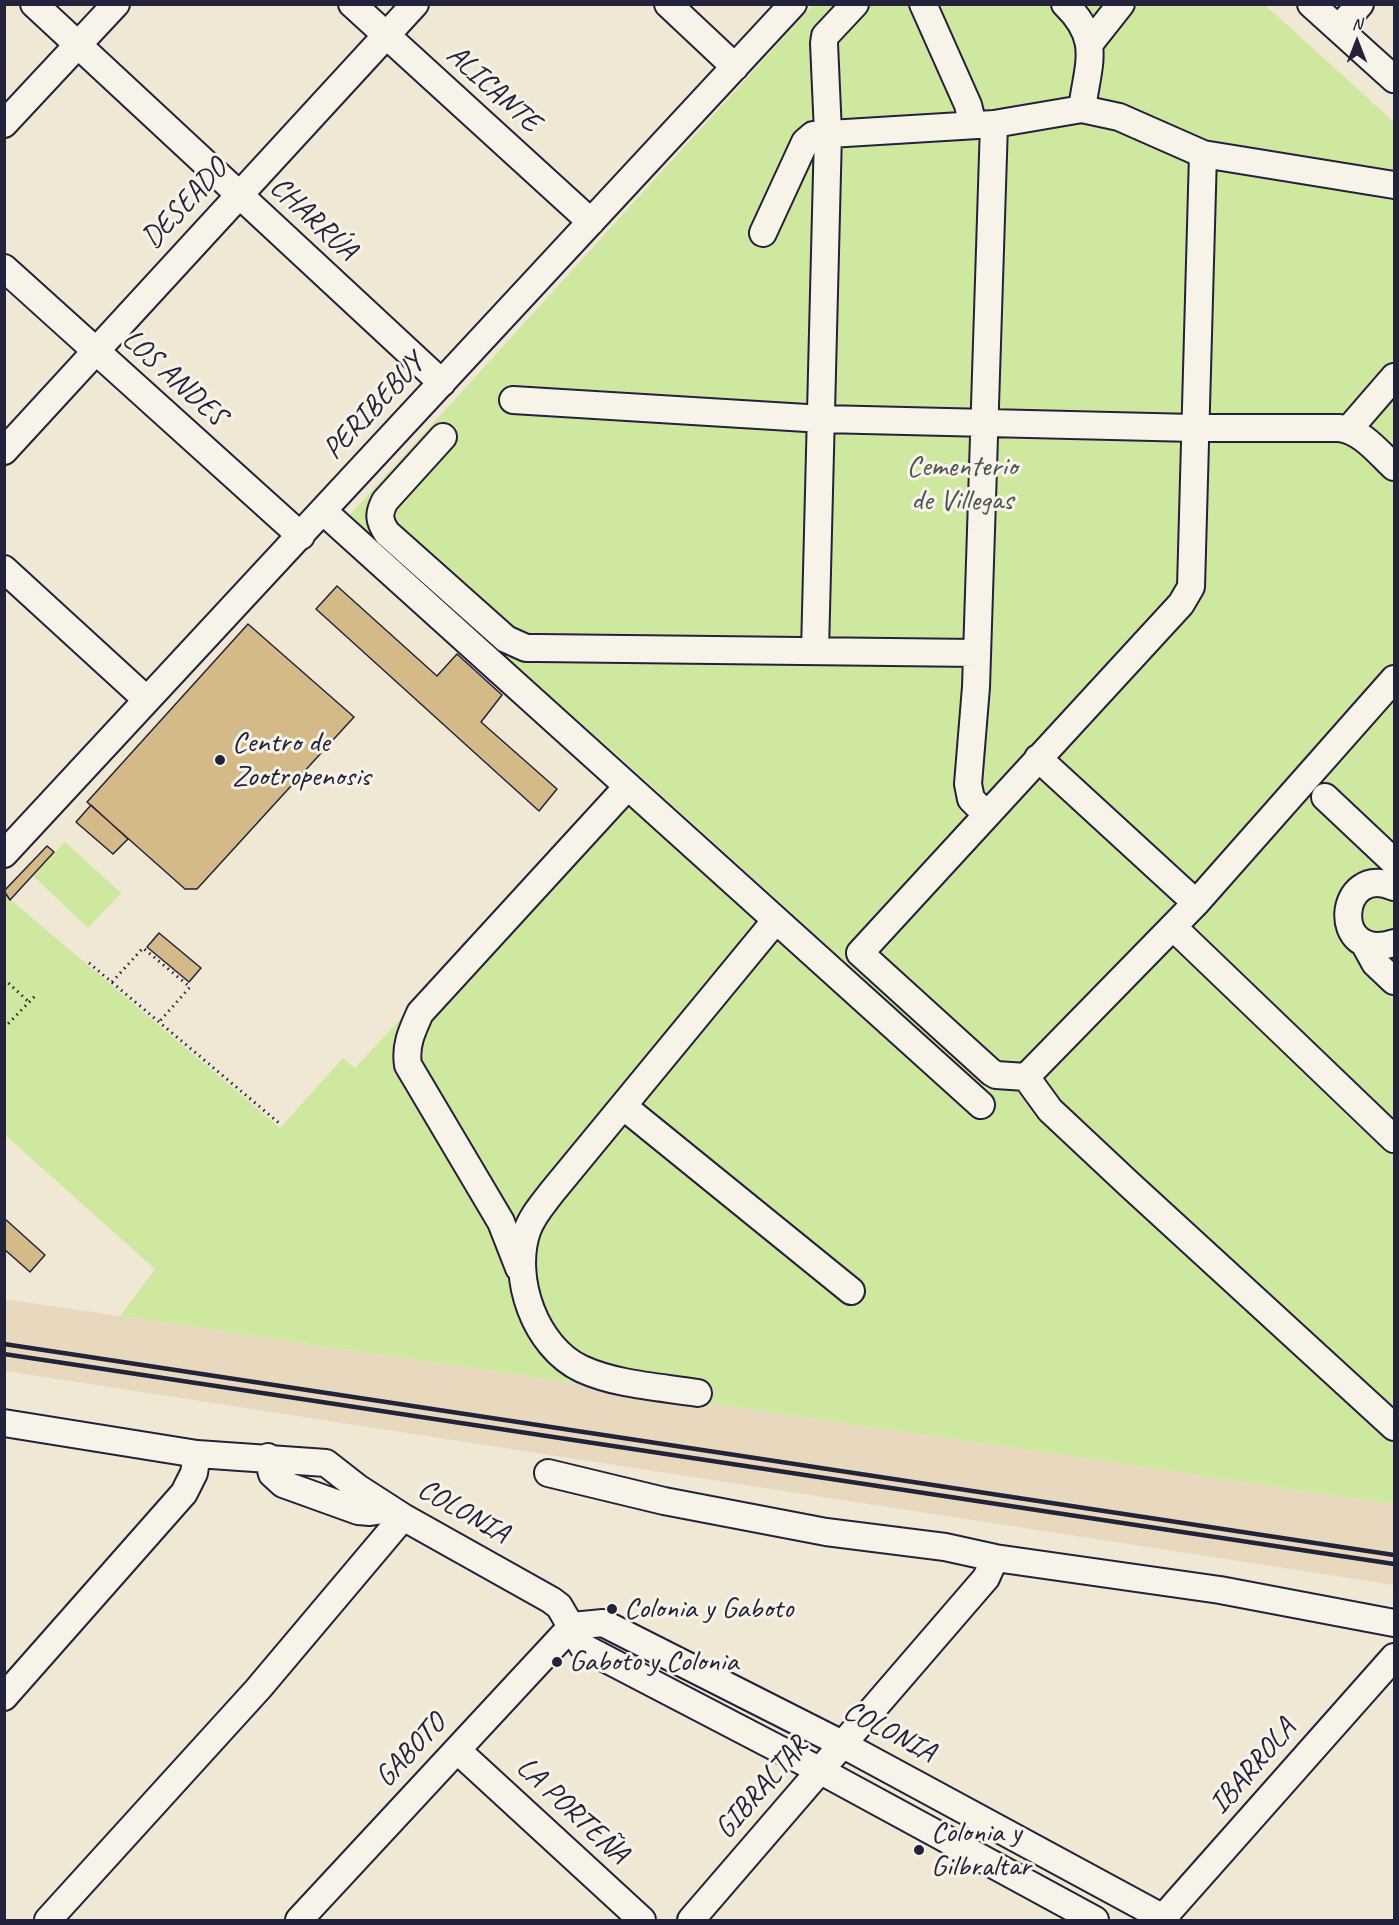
<!DOCTYPE html>
<html>
<head>
<meta charset="utf-8">
<style>
	body { margin:0 }
	#map { position:relative; width:1399px; height:1925px; overflow:hidden; background:#f0e7d5; font-family:Caveat,sans-serif }
	canvas { display:block }
	.frame { position:absolute; inset:0; border:6px solid #22223b; pointer-events:none }
	.north { position:absolute; left:1327px; top:12px; width:60px; height:60px; -webkit-text-stroke:4px #f7f3e8; paint-order:stroke; rotate:0deg; font-size:16px; font-weight:700; line-height:24px; text-align:center; color:#22223b }
	.north::after { content:''; display:block; margin:auto; width:21px; height:27px; background:#22223b; clip-path:polygon(50% 0,100% 100%,50% 72%,0 100%) }
</style>
</head>
<body>
<div id="map">
<canvas width="1399" height="1925"></canvas>
<div class="frame"></div>
<div class="north">N</div>
</div>
<script>
const c = document.querySelector('canvas').getContext('2d');
c.lineJoin = 'round';
function fill(path, color) {
  c.fillStyle = color;
  c.fill(path, 'evenodd');
}
function trace(path, color, width, dash) {
  c.strokeStyle = color;
  c.lineWidth = width;
  c.lineCap = dash ? 'butt' : 'round';
  c.setLineDash(dash || []);
  c.stroke(path);
}
function drawText(font, color, halo, rows, align = 'center') {
  c.font = font + ' Caveat,sans-serif';
  c.lineWidth = 6;
  c.setLineDash([]);
  c.textBaseline = 'middle';
  c.strokeStyle = halo;
  c.fillStyle = color;
  for (const [text, x, y, turn = 0] of rows) {
    c.save();
    c.translate(x, y);
    c.rotate((+turn || 0) * Math.PI / 180);
    c.textAlign = isNaN(turn) ? turn : align;
    if (halo) c.strokeText(text, 0, 0);
    c.fillText(text, 0, 0);
    c.restore();
  }
}
const built = new Path2D(`
	M4,1299l1390,205v81l-1389,-214z`);
const green = new Path2D(`
	M813,5h452l129,117v1382l-1274,-188 35,-47 -150,-134v-240l275,233 63,-70 12,10 258,-278 -266,-272zM435,596l189,165 261,237z
	M65,842l56,51 -33,35 -56,-53z`);
const building = new Path2D(`
	M337,586l100,90 20,-22 45,41 -21,27 76,67 -18,22 -223,-202z
	M248,624l106,93 -157,172h-12l-98,-87z
	M91,805l37,34 -15,15 -37,-32z
	M47,846l7,6 -44,48 -6,-9z
	M159,933l42,35 -12,14 -42,-35z
	M4,1218l41,37 -15,17 -26,-23z`);
const path = new Path2D(`
	M89,963l190,160
	M4,979l25,23
	M112,982l31,-34 47,39 -31,35
	M4,1028l31,-32`);
const minor = new Path2D(`
	M34,4l408,379
	M352,4l239,218
	M668,4l67,63
	M923,4l45,101 5,20
	M1311,4l83,75
	M1339,28l21,-24
	M1091,42l30,-38
	M1082,109l37,8 84,37 -12,433 -10,17 -321,349 131,119 5,3 30,2 24,33 80,75 264,242
	M4,124l112,-120
	M1203,154l191,31
	M763,233l42,-91 8,-7 181,-11 88,-15c6,-46 20,-69 -17,-105
	M4,268l297,268
	M513,400l310,19 371,9h145c22,2 40,25 55,39
	M1349,429l45,-52
	M443,437l-58,64c-7,13 -6,20 2,32l119,106 20,9h12l439,5
	M4,451l411,-447
	M323,511l658,594
	M4,569l143,131
	M815,651l13,-518 -4,-90 1,-7 30,-32
	M1038,758l158,145
	M1325,797l69,65
	M986,814l-15,-15 -3,-15 8,-97 18,-563
	M4,854l789,-850
	M1394,887c-57,-25 -65,77 0,56
	M1173,927l221,212
	M1364,943l11,20 19,18
	M1026,1077l170,-174 198,-224
	M623,1106l228,185
	M519,1268l-18,-46 -93,-157c-3,-20 4,-34 12,-52l208,-227
	M698,1393c-37,-6 -81,-8 -116,-24 -47,-22 -71,-91 -55,-138 5,-15 16,-27 25,-39l224,-272
	M4,1423l193,31 129,9 32,25 45,29 148,83 8,6 24,41 238,124 274,149
	M268,1457l4,17 11,10 75,27 12,1 20,-3
	M548,1473l116,28 162,31 119,15 50,11 225,32 174,33
	M572,1626l31,-3 239,121 325,176
	M4,1697l180,-204 10,-20 3,-19
	M457,1750l185,170
	M48,1920l210,-231 145,-172
	M299,1920l273,-294
	M691,1920l295,-342 9,-20
	M1161,1920l233,-263`);
const rail = new Path2D(`
	M4,1344l1390,211
	M4,1354l1390,210`);
const markers = [
	[220,760,6,"#22223b"],
	[612,1609,6,"#22223b"],
	[557,1662,6,"#22223b"],
	[919,1850,6,"#22223b"]
];
const streetNames = [
	["ALICANTE",493,89,42],
	["DESEADO",185,204,-47],
	["CHARRÚA",313,219,43],
	["LOS ANDES",174,378,42],
	["PERIBEBUY",374,407,-47],
	["COLONIA",463,1512,30],
	["COLONIA",889,1732,28],
	["GABOTO",411,1751,-47],
	["IBARROLA",1253,1767,-49],
	["GIBRALTAR",762,1788,-49],
	["LA PORTEÑA",572,1811,43]
];
const parkNames = [
	["Cementerio",962,467],
	["de Villegas",962,501]
];
const poiNames = [
	["Centro de",232,743],
	["Zootropenosis",232,777],
	["Colonia y Gaboto",624,1609],
	["Gaboto y Colonia",569,1662],
	["Colonia y",931,1833],
	["Gilbraltar",931,1867]
];
fill(built, '#e8d9be');
fill(green, '#cee99f');
fill(building, '#d4b989');
trace(building, '#22223b', 1.5);
trace(minor, '#22223b', 30);
trace(path, '#22223b', 3, [1.5, 4.5]);
trace(minor, '#f7f3e8', 26);
trace(rail, '#22223b', 4.5);
for (const [x, y, r, color] of markers) {
  const dot = new Path2D();
  dot.arc(x, y, r, 0, 2 * Math.PI);
  c.fillStyle = color;
  c.fill(dot);
  trace(dot, '#f7f3e8', 2);
}
drawText('30px', '#22223b', '#f7f3e8', streetNames);
drawText('30px', '#4d5454', '#f7f3e8', parkNames);
drawText('30px', '#22223b', '#f7f3e8', poiNames, 'left');
</script>
</body>
</html>
